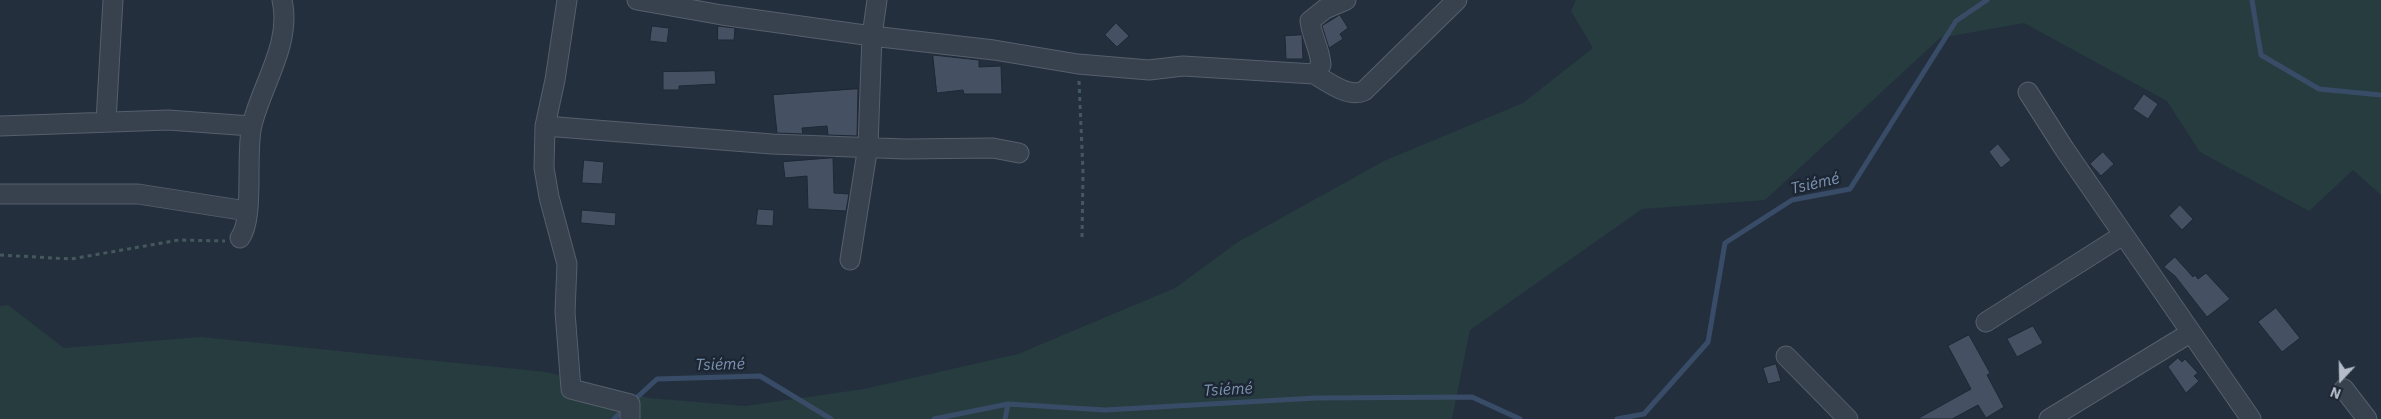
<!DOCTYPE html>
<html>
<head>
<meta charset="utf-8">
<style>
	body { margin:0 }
	#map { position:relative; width:2381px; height:419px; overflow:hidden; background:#242f3e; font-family:"IBM Plex Sans",sans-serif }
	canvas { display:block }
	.north { position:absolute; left:2316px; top:354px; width:50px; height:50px; -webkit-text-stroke:4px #1d2633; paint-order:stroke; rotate:201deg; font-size:14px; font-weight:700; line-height:20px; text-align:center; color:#b4bcc9 }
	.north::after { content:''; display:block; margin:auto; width:18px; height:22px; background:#b4bcc9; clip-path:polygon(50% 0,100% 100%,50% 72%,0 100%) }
</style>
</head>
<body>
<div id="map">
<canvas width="2381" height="419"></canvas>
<div class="north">N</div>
</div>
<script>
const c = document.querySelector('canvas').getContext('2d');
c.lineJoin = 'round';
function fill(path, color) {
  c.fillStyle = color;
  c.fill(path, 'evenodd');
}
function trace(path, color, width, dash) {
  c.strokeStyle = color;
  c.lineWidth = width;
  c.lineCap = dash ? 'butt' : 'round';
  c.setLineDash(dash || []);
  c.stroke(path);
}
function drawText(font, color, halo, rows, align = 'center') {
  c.font = font + ' "IBM Plex Sans",sans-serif';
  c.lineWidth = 5;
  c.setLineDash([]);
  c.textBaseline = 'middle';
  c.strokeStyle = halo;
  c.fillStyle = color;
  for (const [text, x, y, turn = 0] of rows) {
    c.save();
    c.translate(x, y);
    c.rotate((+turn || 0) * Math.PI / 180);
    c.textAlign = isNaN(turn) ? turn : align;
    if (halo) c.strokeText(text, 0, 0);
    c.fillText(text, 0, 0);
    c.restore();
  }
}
const green = new Path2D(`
	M1576,0h805v195l-28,-25 -44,41 -109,-59 -33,-51 -143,-78 -84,15 -175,162 -123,9 -172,121 -18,89h-1452v-113l8,-1 56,43 137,-11 345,35 103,26 96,8 119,-17 154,-35 157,-66 63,-46 146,-81 139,-58 70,-55 -22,-37z`);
const stream = new Path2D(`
	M2252,0l9,55 58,34 62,6
	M632,402l25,-23 103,-3 71,43
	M614,419l10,-10
	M934,419l74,-15 97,6 211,-12 156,-1 48,22
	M1005,419l3,-15
	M1617,419l27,-5 64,-72 17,-99 67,-43 58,-11 106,-168 31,-21`);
const building = new Path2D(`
	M1340,15l8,13 -8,6 3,5 -14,9 -7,-22z
	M1116,23l13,13 -12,11 -12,-12z
	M652,26l17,2 -2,15 -17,-2z
	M718,26l17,2 -1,12h-16z
	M1302,35l1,24h-17l-1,-23z
	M933,55l46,5v7l22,-1 1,28h-38l-1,-4 -26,3z
	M715,71l1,13 -37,2v4h-16v-18z
	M858,89l-1,47 -29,-1 -1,-9 -25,2 1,6 -26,-1 -4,-38z
	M2144,94l14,10 -10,15 -15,-10z
	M1998,144l13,16 -10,8 -12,-16z
	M2103,152l11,12 -13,12 -11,-12z
	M833,158l1,35 15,1 -3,17 -38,-2 -1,-33 -22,2 -2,-16z
	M584,160l20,2 -2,22 -20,-1z
	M2180,205l13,14 -11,11 -13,-14z
	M758,209l16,1 -1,16 -17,-1z
	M582,210l34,3 -1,13 -34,-3z
	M2175,257l18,20 2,-2 3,4 8,-6 24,26 -23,18 -32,-41 -11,-9z
	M2276,308l24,30 -18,14 -24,-30z
	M2033,326l10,17 -26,14 -10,-18z
	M1969,335l21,38 -3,2 17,32 -18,11 -8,-13 -26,14h-35l54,-30 -23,-43z
	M2178,358l4,4 3,-3 13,14 -4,3 5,5 -13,12 -18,-26z
	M1776,364l5,17 -13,3 -5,-16z`);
const path = new Path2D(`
	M1079,81l4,91 -1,66
	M0,255l71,4 108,-19 46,1`);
const minor = new Path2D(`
	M567,0l-12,80 -10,46 -1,42 5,29 18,67 -2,48 6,77 59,15v15
	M637,0l85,15 150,21 122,14 84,14 71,6 34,-4 131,8 7,-9c-1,-16 -9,-28 -11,-44l15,-12 21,-9
	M1314,74c14,8 34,24 50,17l93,-91
	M2028,92l37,58 186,269
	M106,121l7,-121
	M0,126l168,-6 83,6
	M545,126l227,18 133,5 88,-1 26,5
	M0,194h138l109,17
	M240,238c15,-20 5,-86 12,-113 10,-41 40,-82 30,-125
	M850,260l18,-114 4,-110 5,-36
	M1986,322l137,-87
	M1786,356l62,63
	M2344,389l23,30
	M2049,419l141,-86`);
const waterNames = [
	["Tsiémé",1815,184,-13],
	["Tsiémé",720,365,-1],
	["Tsiémé",1228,390,-3]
];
fill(green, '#263c3f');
trace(stream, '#394c67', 5);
fill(building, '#455162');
trace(building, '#1f2835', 1);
trace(minor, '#565f6c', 21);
trace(path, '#44595c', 3, [4, 4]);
trace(minor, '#38414e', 19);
drawText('italic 16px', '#7c92b1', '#1d2633', waterNames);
</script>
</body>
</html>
